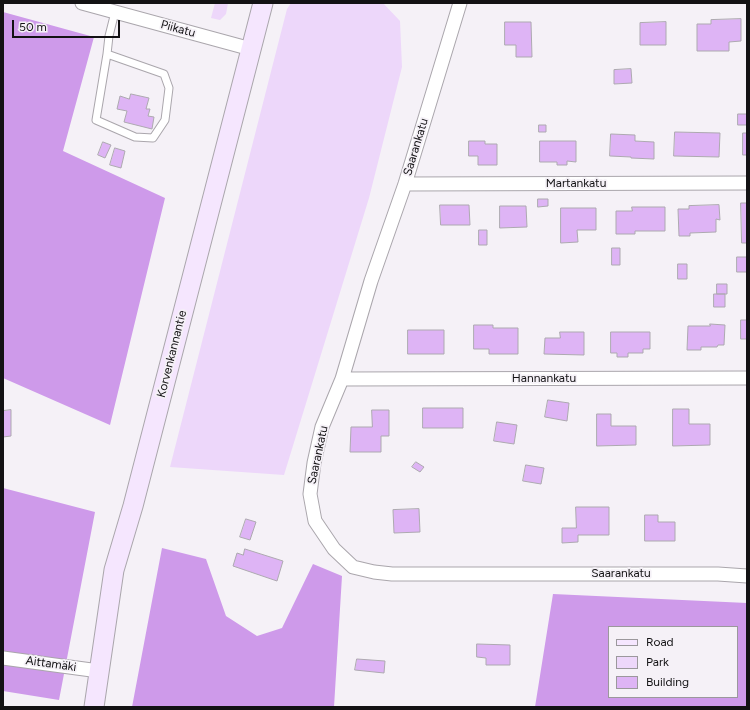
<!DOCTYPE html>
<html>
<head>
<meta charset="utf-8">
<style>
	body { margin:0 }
	#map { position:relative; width:750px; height:710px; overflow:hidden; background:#f5f1f7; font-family:Figtree,sans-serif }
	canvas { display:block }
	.frame { position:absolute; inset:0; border:4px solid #131214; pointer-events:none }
	.legend { position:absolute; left:608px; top:626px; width:130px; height:72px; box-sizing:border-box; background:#f5f1f7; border:1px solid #9b989c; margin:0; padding:5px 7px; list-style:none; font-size:12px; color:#131214 }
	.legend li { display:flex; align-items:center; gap:8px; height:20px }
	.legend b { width:20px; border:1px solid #9b989c }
	.scale { position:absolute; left:12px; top:20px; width:108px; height:18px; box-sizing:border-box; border:2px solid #131214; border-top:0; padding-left:5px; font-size:12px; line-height:14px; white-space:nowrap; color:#131214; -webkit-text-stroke:3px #f5f1f7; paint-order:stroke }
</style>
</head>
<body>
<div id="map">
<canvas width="750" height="710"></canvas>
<div class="frame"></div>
<ul class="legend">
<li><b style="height:5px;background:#f5e6fe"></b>Road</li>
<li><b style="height:11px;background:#edd7fa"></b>Park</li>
<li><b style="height:11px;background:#deb4f5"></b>Building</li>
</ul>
<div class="scale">50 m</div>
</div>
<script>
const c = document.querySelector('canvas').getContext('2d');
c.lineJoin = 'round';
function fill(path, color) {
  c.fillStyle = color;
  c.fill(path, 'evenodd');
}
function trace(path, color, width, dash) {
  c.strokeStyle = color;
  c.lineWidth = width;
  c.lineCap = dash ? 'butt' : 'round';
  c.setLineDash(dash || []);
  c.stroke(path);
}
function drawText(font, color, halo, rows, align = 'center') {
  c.font = font + ' Figtree,sans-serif';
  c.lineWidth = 3.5;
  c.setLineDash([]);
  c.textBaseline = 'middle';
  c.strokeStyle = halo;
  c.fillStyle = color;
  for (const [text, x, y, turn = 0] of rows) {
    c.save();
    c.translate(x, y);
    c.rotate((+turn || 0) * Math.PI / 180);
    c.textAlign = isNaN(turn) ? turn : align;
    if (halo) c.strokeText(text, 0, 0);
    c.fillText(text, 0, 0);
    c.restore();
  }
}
const green = new Path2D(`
	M215,3h13l-2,11 -6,6 -9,-2z
	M291,3h92l17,18 2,46 -33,131 -85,277 -114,-8 117,-458z`);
const forest = new Path2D(`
	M3,12l91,25 -31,114 102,47 -55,227 -107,-47z
	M3,488l92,24 -36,188 -56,-9z
	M162,548l44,11 20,57 31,20 25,-8 31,-64 29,12 -8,131h-202z
	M553,594l194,9v104h-212zM609,627h128v70h-128z`);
const building = new Path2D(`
	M741,19v22l-12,1v9h-32v-27h14v-4z
	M505,22h26l1,35h-16v-12h-11z
	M666,22v23h-26v-22z
	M631,69l1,14 -18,1v-14z
	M131,94l18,4 -3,11h4l-2,7 6,1 -2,12 -28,-7 3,-11 -10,-2 3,-13 9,3z
	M738,114h9v11h-9z
	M539,125h7v7h-7z
	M675,132l45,1 -1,24 -45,-1z
	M743,133h4v22h-4z
	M611,134l24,1v6l19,1v17l-23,-1v-1l-21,-1z
	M469,141h16v3h12v21h-19v-9h-9z
	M540,141h36v21l-9,-1v4h-10v-3h-17z
	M103,142l8,3 -6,13 -7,-3z
	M115,148l10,3 -4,17 -11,-3z
	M538,199h10v7l-10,1z
	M741,203h6v40h-5z
	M440,205h29l1,20h-29z
	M719,205l1,15 -4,-1v13l-26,1v3h-11l-1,-27h11v-3z
	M500,206h26l1,21 -27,1z
	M632,207h33v24h-30v3h-19v-23h16z
	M561,208h35v22h-19l1,12 -17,1z
	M479,230h8v15h-8z
	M612,248h8v17h-8z
	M737,257h10v15h-10z
	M678,264h9v15h-9z
	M717,284h10v10h-10z
	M714,294h11v13h-11z
	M741,320h6v19h-6z
	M710,324l15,1 -1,20h-6l-1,2h-16v3h-14l1,-24h22z
	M474,325h19v3h25v26h-29v-5h-15z
	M408,330h36v24h-36z
	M560,332h24v23l-40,-1 1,-16h15z
	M611,332h39v17h-7v4h-15v4h-11v-4h-6z
	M548,400l21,3 -2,18 -22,-4z
	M423,408h40v20h-40z
	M673,409h16v15h21v21l-37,1z
	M11,410v26l-8,1v-26z
	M372,410h17v26h-8v16h-31l1,-25h21z
	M597,414h14v12h25v19l-39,1z
	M497,422l20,3 -3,19 -20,-3z
	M416,462l8,5 -4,5 -8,-5z
	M526,465l18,3 -3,16 -18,-3z
	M576,507h33v28h-31v7l-16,1v-15h14z
	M419,509l1,23 -26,1 -1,-23z
	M645,515h13v7h17v19h-30z
	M246,519l10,3 -6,18 -10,-3z
	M245,549l38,12 -6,20 -44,-15 4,-13 6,2z
	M477,644l33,1v20h-24v-7l-9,-1z
	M357,659l28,2 -1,12 -29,-3z`);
const lane = new Path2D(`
	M107,54l-11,66 39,17 18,1 12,-18 4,-32 -5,-14 -57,-20 2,-18 6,-24`);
const street = new Path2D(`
	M82,3l169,46
	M460,3l-55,181 -34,97 -29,98 -20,48 -8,36 -4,31 5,27 19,28 19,18 21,5 18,2h326l29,2
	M405,184l342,-1
	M342,379l405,-1
	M3,658l96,13`);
const secondary = new Path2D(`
	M94,707l20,-137 19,-64 130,-503`);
const streetNames = [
	["Piikatu",178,29,15],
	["Saarankatu",416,147,-73],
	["Martankatu",576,183],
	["Korvenkannantie",172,354,-76],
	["Hannankatu",544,378],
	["Saarankatu",318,455,-78],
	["Saarankatu",621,573],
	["Aittamäki",51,664,8]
];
fill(green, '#edd7fa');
fill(forest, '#ce9aea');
fill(building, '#deb4f5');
trace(building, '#ada9b0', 1);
trace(lane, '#aaa6ac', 9);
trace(street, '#aaa6ac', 15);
trace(secondary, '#aaa6ac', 21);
trace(lane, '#fff', 7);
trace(street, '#fff', 13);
trace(secondary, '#f5e6fe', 19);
drawText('12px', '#131214', '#f5f1f7', streetNames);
</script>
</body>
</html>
